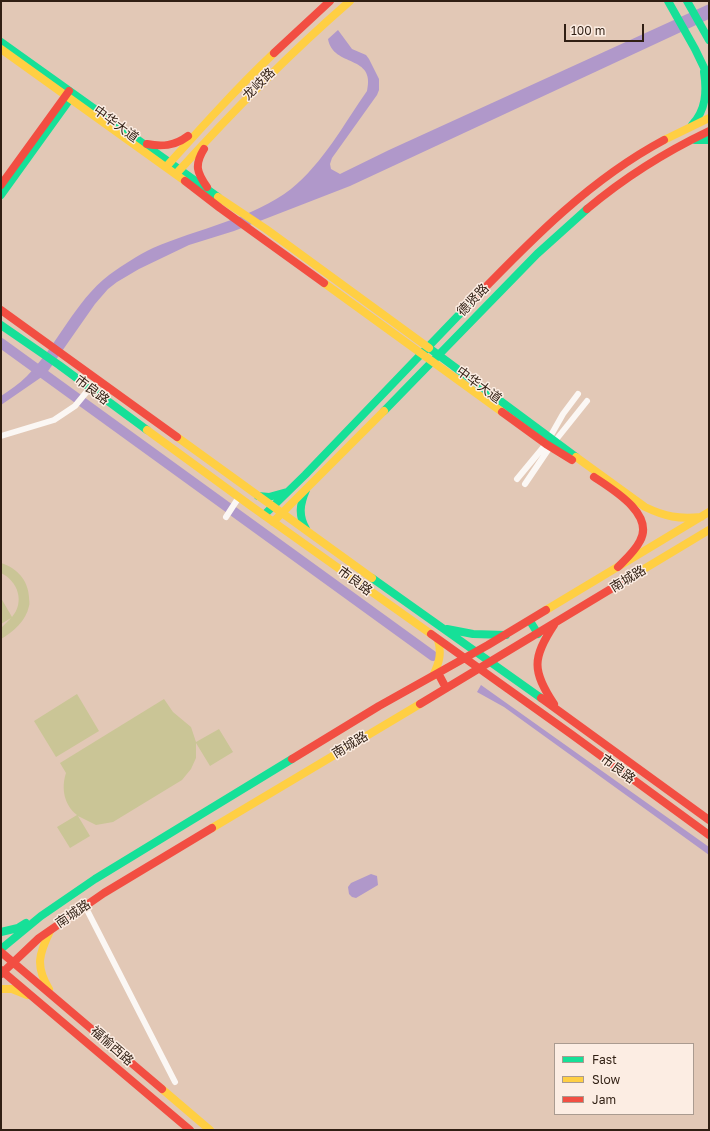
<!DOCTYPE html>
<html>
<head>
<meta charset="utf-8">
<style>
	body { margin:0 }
	#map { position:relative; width:710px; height:1131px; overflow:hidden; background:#e2c8b6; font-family:"Golos Text",sans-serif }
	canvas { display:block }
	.frame { position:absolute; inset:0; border:2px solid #301f13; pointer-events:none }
	.legend { position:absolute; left:554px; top:1043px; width:140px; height:72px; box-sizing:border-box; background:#fcede3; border:1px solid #aa9b90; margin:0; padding:5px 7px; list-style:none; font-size:12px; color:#301f13 }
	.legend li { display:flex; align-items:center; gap:8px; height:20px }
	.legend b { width:20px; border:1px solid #aa9b90 }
	.scale { position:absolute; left:564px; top:24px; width:80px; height:18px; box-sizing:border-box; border:2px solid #301f13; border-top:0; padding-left:5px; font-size:12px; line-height:14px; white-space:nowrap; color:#301f13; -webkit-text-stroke:3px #fcede3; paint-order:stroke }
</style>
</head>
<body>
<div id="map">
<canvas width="710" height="1131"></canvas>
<div class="frame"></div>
<ul class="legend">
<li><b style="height:5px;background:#16e098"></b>Fast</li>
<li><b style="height:5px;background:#ffcf43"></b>Slow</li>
<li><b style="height:5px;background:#f24e42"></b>Jam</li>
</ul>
<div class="scale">100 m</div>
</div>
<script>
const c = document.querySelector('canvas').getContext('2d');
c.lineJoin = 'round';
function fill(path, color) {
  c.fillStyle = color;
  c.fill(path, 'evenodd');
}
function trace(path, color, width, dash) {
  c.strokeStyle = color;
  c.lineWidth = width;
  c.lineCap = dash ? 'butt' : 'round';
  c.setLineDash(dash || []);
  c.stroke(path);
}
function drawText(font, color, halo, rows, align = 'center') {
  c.font = font + ' "Golos Text","Noto Sans SC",sans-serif';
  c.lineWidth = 3;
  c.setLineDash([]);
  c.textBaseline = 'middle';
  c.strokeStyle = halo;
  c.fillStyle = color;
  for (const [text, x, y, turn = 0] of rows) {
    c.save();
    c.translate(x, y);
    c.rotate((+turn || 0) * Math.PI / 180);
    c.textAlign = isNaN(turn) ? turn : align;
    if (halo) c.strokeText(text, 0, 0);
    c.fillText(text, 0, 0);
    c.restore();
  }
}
const green = new Path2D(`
	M1,563c16,5 27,17 28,34 0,3 1,7 0,9 -3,15 -16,26 -28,33v-11l10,-10 -10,6v-26l11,19c13,-15 6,-36 -11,-44z
	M77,694l22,37 -43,26 -22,-36z
	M164,699l9,13 18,15 5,15 23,-13 14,23 -23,14 -14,-23v15l-5,11 -9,11 -69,42 -17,3 -18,-9 12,20 -20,12 -13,-21 20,-12c-13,-10 -16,-27 -11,-42l-6,-10z`);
const water = new Path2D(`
	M709,4v15l-359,167 -116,45 -45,14 -50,24 -22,13 -9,7 -13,15 -49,70 -45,31v-9c9,-6 18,-12 26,-20 31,-31 47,-74 82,-101 14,-10 29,-20 44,-27 44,-19 101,-30 138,-59 32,-26 53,-65 76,-98 9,-37 -34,-23 -39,-52l10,-9 14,19 14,6 3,4 10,20v11l-2,5 -45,63 -2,6 1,5 9,5 49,-24z
	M481,685l228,162v8l-205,-148 -27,-15z
	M371,874l6,2 1,9 -22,13 -4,-1 -3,-3 -1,-7 3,-4z`);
const river = new Path2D(`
	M1,343l432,313`);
const street = new Path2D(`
	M1,436l53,-16 21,-14 14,-17
	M550,437l13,-23 15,-20
	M555,441l32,-40
	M517,479l29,-35
	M525,484l25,-37
	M226,517l13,-20
	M85,906l90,176`);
const fast = new Path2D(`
	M668,1l27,48 14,29
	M687,1l22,39
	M1,42l217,155
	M692,125c14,-15 15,-33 12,-53
	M695,140h14
	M1,195l72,-100
	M1,325l58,40 88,65
	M429,348l147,109
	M384,411l153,-157 50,-45
	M306,490c-6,14 -8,25 0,39
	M258,496l11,1 18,-5
	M264,515l41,-40 171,-178
	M372,578l169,120
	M530,621l8,13
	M447,629l26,5 33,1
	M1,932l17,-4 8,-5
	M1,949l40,-33 54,-37 197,-120`);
const slow = new Path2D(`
	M1,49l184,132
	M664,140l45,-22
	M166,167c35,-39 70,-78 108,-114
	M176,174c55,-61 112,-119 174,-173
	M218,197l48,32 163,119
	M324,283l178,129
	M147,430l104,76 180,128
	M177,437l195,141
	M576,457l69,50c21,10 33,12 56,10
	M273,522l111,-111
	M639,572l70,-42
	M546,610l163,-98
	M433,676c6,-13 9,-22 5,-36
	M212,828l208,-124
	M1,989h11l15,6
	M49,989c-14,-23 -10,-35 1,-58
	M162,1089l48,41`);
const jam = new Path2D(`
	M274,53l56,-52
	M147,144c15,3 28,2 41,-8
	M204,149c-10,16 -7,24 3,38
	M185,181l35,27 104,75
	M1,185l68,-94
	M587,209c38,-32 78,-57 122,-78
	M476,297c57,-59 115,-118 188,-157
	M1,310l176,127
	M502,412l44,32 26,16
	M594,477c18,12 61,37 46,64 -5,10 -14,18 -22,26
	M554,625c-22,33 -22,46 0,79
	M431,634l140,100 138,101
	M438,673l8,15
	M541,698l168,122
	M420,704l219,-132
	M292,759l87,-53 109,-61 58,-35
	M1,952l161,137
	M1,970l189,160
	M1,974l38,-36 65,-45 108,-65`);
const streetNames = [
	["龙岐路",259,84,-45],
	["中华大道",116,124,36],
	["德贤路",473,300,-46],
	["中华大道",479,385,36],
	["市良路",92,390,37],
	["南城路",628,579,-31],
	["市良路",355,581,36],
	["南城路",350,745,-31],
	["市良路",618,769,36],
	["南城路",73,914,-34],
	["福愉西路",112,1046,41]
];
fill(green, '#cac596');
fill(water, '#b098ca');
trace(river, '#b098ca', 10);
trace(street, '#fbf7f4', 6);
trace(fast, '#16e098', 8);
trace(slow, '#ffcf43', 8);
trace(jam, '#f24e42', 8);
drawText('13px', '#301f13', '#fcede3', streetNames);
</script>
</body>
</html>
